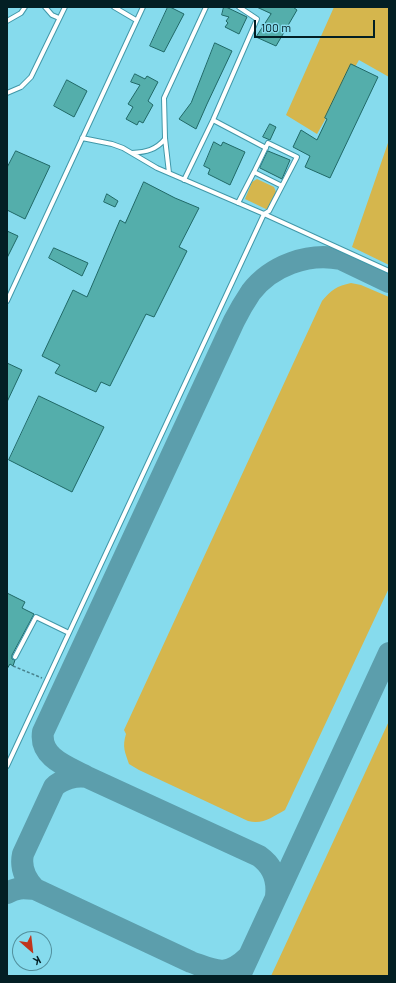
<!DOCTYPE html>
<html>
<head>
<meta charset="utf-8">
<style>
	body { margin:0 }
	#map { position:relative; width:396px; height:983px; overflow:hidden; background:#86dbed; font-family:Barlow,sans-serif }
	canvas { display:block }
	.frame { position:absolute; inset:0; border:8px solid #031f24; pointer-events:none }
	.north { position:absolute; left:12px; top:931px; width:40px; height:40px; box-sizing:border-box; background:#86dbed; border:1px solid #52909d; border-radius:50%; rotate:152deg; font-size:11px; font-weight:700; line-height:16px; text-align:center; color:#031f24 }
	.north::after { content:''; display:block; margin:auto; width:14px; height:18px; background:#c0351c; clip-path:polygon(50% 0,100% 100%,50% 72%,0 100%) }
	.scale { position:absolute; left:254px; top:20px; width:121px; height:18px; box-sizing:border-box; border:2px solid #031f24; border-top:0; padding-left:5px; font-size:12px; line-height:14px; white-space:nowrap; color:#031f24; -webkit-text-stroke:3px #86dbed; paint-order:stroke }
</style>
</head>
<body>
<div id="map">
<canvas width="396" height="983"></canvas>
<div class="frame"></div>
<div class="north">K</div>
<div class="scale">100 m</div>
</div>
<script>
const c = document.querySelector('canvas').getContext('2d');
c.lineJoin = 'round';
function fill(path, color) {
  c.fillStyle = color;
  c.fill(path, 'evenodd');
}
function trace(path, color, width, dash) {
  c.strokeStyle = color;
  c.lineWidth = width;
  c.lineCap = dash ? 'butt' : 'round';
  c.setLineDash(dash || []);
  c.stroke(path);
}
const green = new Path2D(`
	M334,7h55v70l-30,-17 -42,74 -31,-19z
	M389,140v125l-37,-18z
	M257,179l17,8 2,5 -8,18 -23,-11 7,-17z
	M351,283l10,2 28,12v291l-104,222c-13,7 -22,15 -37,11l-109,-51 -10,-6c-4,-12 -7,-17 -3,-30l-2,-4 198,-429c9,-11 15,-15 29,-18z
	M389,721v255h-118z`);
const taxiway = new Path2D(`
	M87,777c-18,-10 -48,-19 -44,-45l191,-411c5,-10 11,-20 17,-29 20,-26 57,-40 90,-33l48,23
	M7,893c11,-6 16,-5 28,-4
	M248,957c-22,21 -32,14 -57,5l-156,-73c-10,-10 -15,-21 -12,-35l31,-67c8,-8 22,-12 33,-10l172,79c14,10 19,24 17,40
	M242,971l147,-318`);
const building = new Path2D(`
	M168,7h2l14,7 -20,38 -14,-6z
	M224,7h2l21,10 -8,17 -14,-7 3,-4 -2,-2 3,-4 -7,-2z
	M257,7h36l4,3 -21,36 -20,-9 15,-23z
	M215,43l17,8 -25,53 -11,25 -17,-10 12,-16z
	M351,64l27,13 -48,101 -25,-11 5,-11 -17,-9 8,-17 16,10 10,-21 -2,-1z
	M135,74l10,5 2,-3 11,6 -10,19 5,4 -10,18 -4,-2 -2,4 -11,-6 7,-12 -5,-3 12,-19 -9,-3z
	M67,80l20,11 -13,26 -20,-11z
	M270,124l6,3 -6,13 -7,-3z
	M214,142l7,4 2,-4 22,10 -15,33 -22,-11 2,-5 -6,-3z
	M16,151l34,15 -25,53 -18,-9v-42z
	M268,151l22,9 -8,19 -22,-11z
	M144,182l31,16 24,10 -20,39 8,4 -33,66 -8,-3 -36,72 -9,-4 -5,10 -41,-19 5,-8 -18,-9 31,-66 14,7 33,-77 5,3z
	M107,194l11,7 -3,6 -11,-5z
	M7,231l11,5 -11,22z
	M54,248l34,15 -6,13 -33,-18z
	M7,363l15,7 -15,32z
	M39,396l65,31 -32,65 -63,-32z
	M7,593l18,9 -3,6 12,6 -22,41v4l3,1 -2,6 -3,-2 -3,5z`);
const path = new Path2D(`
	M13,666l29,12`);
const lane = new Path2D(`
	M45,7l7,8 7,3
	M114,7l22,13
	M7,21l14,-8 4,-6
	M7,93l14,-6 10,-10 34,-70
	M213,120l53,28
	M132,153c14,-1 24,-3 33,-14
	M254,172l14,-29 29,14 -15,29
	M169,173l-4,-35 -1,-40 42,-91
	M184,180l29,-60 44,-101 -18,-12
	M238,203l16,-31 28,14 -13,25 -5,3
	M264,214l125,57
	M7,301l136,-294
	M15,657l21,-40 33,16
	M7,766l257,-552 -107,-46 -34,-20 -11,-4 -30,-6`);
fill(green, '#d5b64d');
trace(taxiway, '#5c9eac', 22);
fill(building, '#54aeab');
trace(building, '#206866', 1);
trace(lane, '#4198a9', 6);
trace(path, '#48828d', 1.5, [3, 2]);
trace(lane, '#fff', 4);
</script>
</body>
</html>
